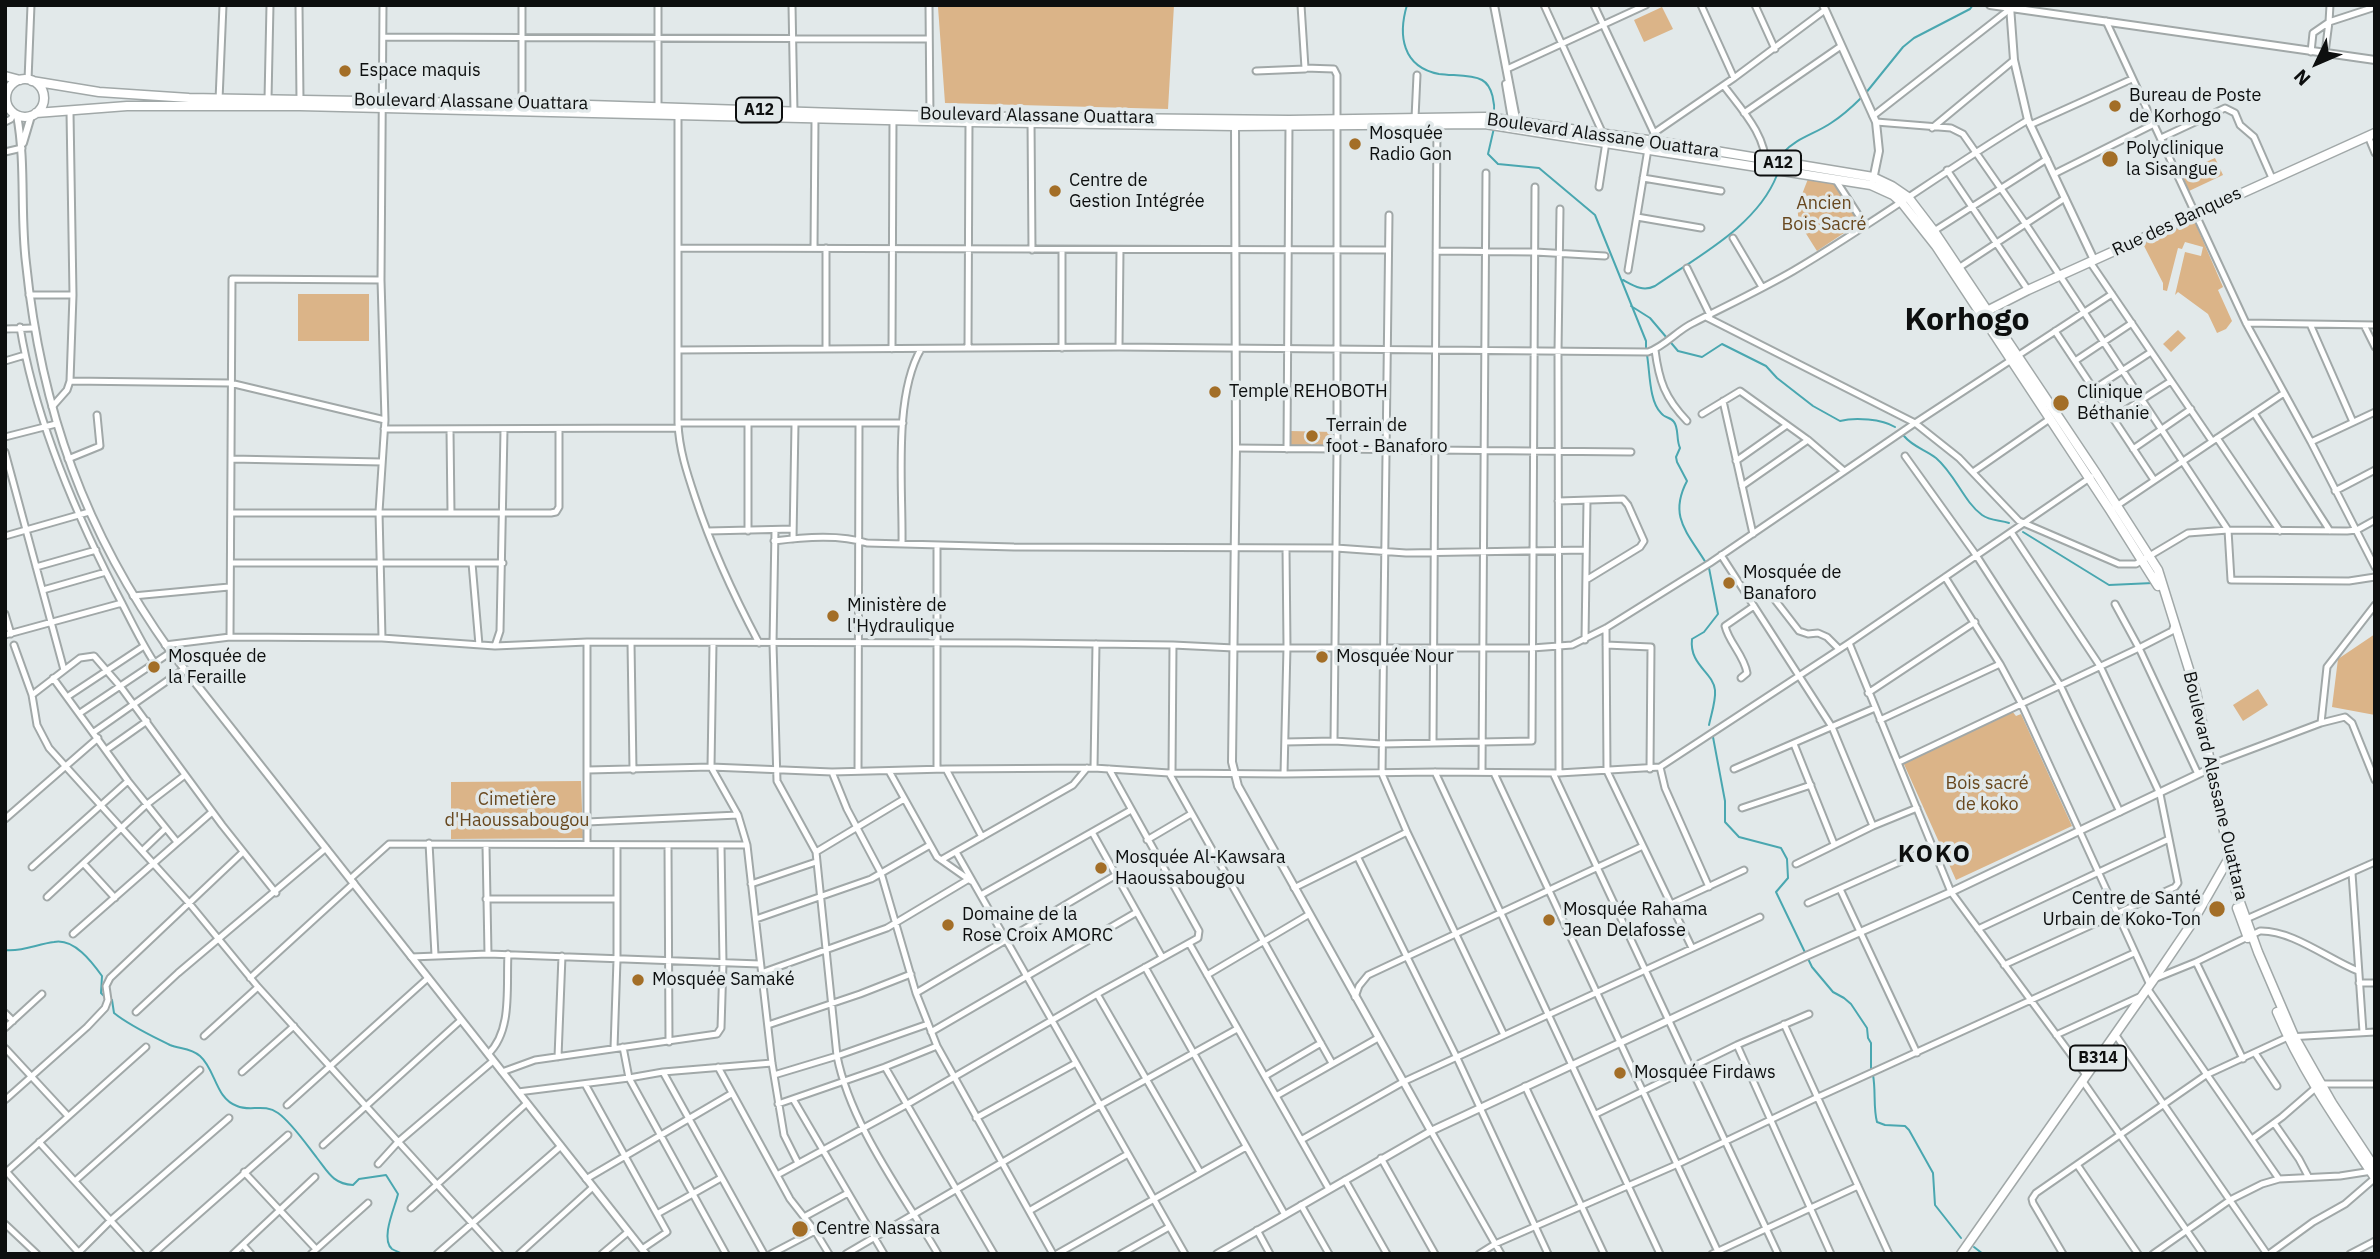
<!DOCTYPE html>
<html>
<head>
<meta charset="utf-8">
<style>
	body { margin:0 }
	#map { position:relative; width:2380px; height:1259px; overflow:hidden; background:#e2e9ea; font-family:"IBM Plex Sans",sans-serif }
	canvas { display:block }
	.frame { position:absolute; inset:0; border:7px solid #0d0f0f; pointer-events:none }
	.north { position:absolute; left:2282px; top:28px; width:70px; height:70px; -webkit-text-stroke:5px #e2e9ea; paint-order:stroke; rotate:226deg; font-size:19px; font-weight:700; line-height:28px; text-align:center; color:#0d0f0f }
	.north::after { content:''; display:block; margin:auto; width:24px; height:32px; background:#0d0f0f; clip-path:polygon(50% 0,100% 100%,50% 72%,0 100%) }
</style>
</head>
<body>
<div id="map">
<canvas width="2380" height="1259"></canvas>
<div class="frame"></div>
<div class="north">N</div>
</div>
<script>
const c = document.querySelector('canvas').getContext('2d');
c.lineJoin = 'round';
function fill(path, color) {
  c.fillStyle = color;
  c.fill(path, 'evenodd');
}
function trace(path, color, width, dash) {
  c.strokeStyle = color;
  c.lineWidth = width;
  c.lineCap = dash ? 'butt' : 'round';
  c.setLineDash(dash || []);
  c.stroke(path);
}
function drawText(font, color, halo, rows, align = 'center') {
  c.font = font + ' "IBM Plex Sans",sans-serif';
  c.lineWidth = 7;
  c.setLineDash([]);
  c.textBaseline = 'middle';
  c.strokeStyle = halo;
  c.fillStyle = color;
  for (const [text, x, y, turn = 0] of rows) {
    c.save();
    c.translate(x, y);
    c.rotate((+turn || 0) * Math.PI / 180);
    c.textAlign = isNaN(turn) ? turn : align;
    if (halo) c.strokeText(text, 0, 0);
    c.fillText(text, 0, 0);
    c.restore();
  }
}
const green = new Path2D(`
	M984,5h190l-6,104 -223,-6 -7,-96z
	M1662,7l11,22 -29,13 -10,-22z
	M2215,158l8,17 -34,16 -8,-18z
	M1808,179l28,5 23,39 -42,28c-22,-36 -25,-32 -9,-72z
	M2194,220l29,67 -5,3 14,31 -6,8 -9,4 -9,-19 -30,-22 -3,3 10,-43 16,4 2,-9 -18,-5 -3,7 -4,-1 -11,43 -4,-1v-7l-20,-39z
	M298,294h71v47h-71z
	M2178,330l8,8 -15,14 -8,-8z
	M1291,431l41,1 1,15 -43,-1z
	M2375,634v81l-43,-8 6,-48z
	M2258,689l10,16 -25,16 -10,-16z
	M2012,711l4,5 5,-2 51,112 -116,54 -53,-118z
	M581,781l2,57 -132,1v-57z`);
const stream = new Path2D(`
	M1407,5c-9,30 -5,62 32,69 13,2 32,0 43,6 11,6 13,25 12,35
	M1865,94l38,-47 11,-9 56,-29 3,-4
	M1494,128l-6,26 10,10 41,4 56,47 51,126v8
	M1783,153c13,-15 32,-19 48,-30 11,-7 21,-16 30,-25
	M1623,280c11,6 20,12 32,6 43,-30 102,-60 122,-111
	M1631,306l19,12 28,33 24,6 20,-13 44,22 11,12 36,28 27,15c15,-4 42,-2 55,6
	M1647,355c3,17 2,46 14,58 3,5 10,4 13,9 5,6 2,18 6,26l-4,9 1,5 10,19c-19,36 1,52 19,82
	M1904,436c9,11 22,14 32,22 19,16 28,44 46,57 8,6 18,5 27,8
	M2023,532l86,53 44,-2
	M1709,725c2,-10 7,-24 6,-35 -2,-18 -26,-25 -23,-51l12,-7 14,-18 -9,-46
	M1713,737l12,64v21l14,15 42,11 6,11 1,19 -12,14 36,75 21,25 11,6 7,6 16,24 1,10 3,5v27
	M5,950c18,2 32,-6 49,-8 20,-4 38,20 48,34l-1,17 3,3
	M109,999l3,1 2,13c16,13 38,23 56,32 10,4 21,3 30,11 16,14 15,42 37,50 13,6 27,-3 41,7 14,10 28,31 39,45 11,14 16,26 36,27l6,-6 27,-4 12,19c-3,13 -18,45 -6,55 3,2 7,3 11,5
	M1873,1075c3,16 0,32 4,47l8,3 20,1 4,4 24,43 2,32 26,33
	M1974,1247l9,7`);
const minor = new Path2D(`
	M299,5l1,95
	M658,5v103
	M792,5l2,107
	M929,5l1,113
	M1301,5l4,63 29,1 3,6v375l-3,291
	M1544,5l59,129v8
	M1594,5l60,128 1,17
	M1701,5l33,73
	M1755,5l20,44
	M2106,21l140,302 65,119 64,125
	M384,37l545,2
	M2311,52l2,-19 16,-11 1,-17
	M2325,53l4,-31 46,-15
	M1507,69l139,-64
	M1256,71l49,-2
	M28,80l3,-75
	M1724,86c18,24 43,50 42,82
	M268,99l2,-94
	M219,100l4,-95
	M522,105v-100
	M1744,113l97,-67
	M678,115v308c1,26 9,50 17,74 17,52 39,99 64,146
	M1873,116l137,-107
	M1415,118l2,-43
	M1031,120l1,130
	M5,122l6,-3 3,-6
	M1876,122l75,6 12,6 62,89 203,307 3,50 118,1 26,-4
	M2030,125l102,-46
	M1932,128l82,-68
	M1654,133l80,-55 91,-68
	M2368,136l7,17
	M2161,138l64,-30 10,5 5,12 14,12 18,41
	M5,152l17,-4
	M1947,170l81,120
	M2054,174l100,-50
	M1643,178l78,13
	M1835,179l30,46
	M1599,187l7,-45
	M1389,215l-7,559 25,58 97,203
	M1637,217l64,11
	M1934,231l113,-72
	M1733,238l29,49
	M678,248l710,2
	M814,248l1,-129
	M1436,251l99,1 70,4
	M2090,262l122,179
	M1687,268l23,47
	M1957,269l108,-71
	M1628,270l20,-121
	M29,295h44
	M1706,317l209,106 44,35 60,63 100,43h17l52,-31 40,-3 119,1 10,-1 18,-10
	M2246,323l129,2
	M2310,324l43,98
	M2364,325l11,22
	M20,327c15,91 53,181 95,263 13,24 24,49 39,72
	M5,329l28,-1
	M2055,331l99,149
	M1119,347l1,-97
	M968,348l1,-226
	M1062,348v-98
	M826,349v-101
	M892,349l1,-229
	M678,350l441,-3 529,5c18,-6 28,-21 45,-29 33,-17 67,-33 100,-52 80,-47 155,-103 235,-151
	M1655,350c4,31 10,48 32,71
	M5,361l20,-6
	M2075,361l57,-38
	M70,381l160,2 155,37
	M2094,389l57,-37
	M1723,401l30,133
	M52,407l15,-17 3,-9 3,-86 -3,-183
	M2254,413l76,118
	M1702,414l38,-23 68,49 36,31
	M2113,418l58,-37
	M678,423h225
	M748,423v108
	M384,429l294,-1
	M450,430l1,83
	M5,437l51,-13
	M2217,438l63,93
	M2311,442l64,-30
	M1236,448l395,4
	M1287,449l2,-326
	M2133,449l58,-40
	M5,452l59,218
	M1905,456l71,99 84,130 60,127
	M68,459l32,-13 -3,-31
	M231,459l151,3
	M1736,461l51,-36
	M1973,472l78,-54
	M1742,486l66,-46
	M2335,491l40,-21
	M1558,501l65,-2 5,6 16,36 -4,6 -54,33
	M2115,507l169,-114
	M231,513h320l5,-1 3,-5v-78
	M775,530l-2,114 4,137 39,71 21,204c14,70 65,136 101,198
	M708,531l85,-2
	M5,536l84,-24
	M793,539l2,-115
	M774,541c29,-4 66,-7 93,2l147,4 322,1 70,5 180,-3
	M902,544c1,-56 -9,-147 19,-195
	M937,545v224
	M1721,555l111,172 41,99
	M231,563h272
	M472,563l7,82
	M36,567l60,-17
	M1945,577l55,87 21,39 129,282
	M43,590l63,-18
	M1768,591l31,40 9,3 10,-1 9,4 12,12
	M133,596l96,-9
	M2115,604l24,44 59,126
	M5,614l6,20
	M1606,628l1,143 85,177
	M5,635l117,-32
	M230,637l2,-358 149,1
	M382,638l-3,-126 6,-92 -4,-140 2,-275
	M1585,640l2,-139
	M587,642v201
	M631,643l2,127
	M1849,643l102,249 135,183
	M713,644l-2,123 27,48 9,30 25,218 12,72 14,28
	M14,645l18,50 5,30 12,23 140,155 69,84 242,267
	M165,645l65,-8 152,1 113,8 92,-4 431,1 155,2 61,3h298l40,-3 34,-17 104,-65 205,-140 197,-129
	M1606,645l45,2 -1,122
	M495,646l5,-15 4,-201
	M53,678l75,103 49,61
	M1741,678l6,-5c-3,-18 -18,-30 -22,-47l29,-20
	M1868,693l107,-71
	M32,695l48,-37 14,-2 26,30 102,139 54,68
	M67,697l77,-51
	M80,713l91,-61
	M1880,720l120,-56
	M2321,723l6,-56 48,-62
	M94,732l90,-63
	M1285,742l49,-1 48,3 150,-3 3,-554
	M1433,743l4,-620
	M1794,744l40,100
	M106,750l41,-29
	M1899,762l240,-114 33,-17 2,-5
	M2212,764l109,-41 24,-6 7,6 23,57
	M1660,767l5,21 44,99
	M1094,768l2,-124
	M946,769l36,68
	M1109,769l90,162 -1,7 -9,5 140,246
	M1734,769l141,-61
	M588,770l123,-3 121,5 114,-3 148,-1 75,5 115,1 151,-2 124,1 101,-6 189,-124 242,-166
	M858,770l1,-347
	M889,771l48,86 34,24
	M832,772l15,37 34,64 35,120 21,53 116,208
	M1435,772l225,482
	M1482,772l4,-599
	M1169,773l163,290
	M1172,773l1,-128
	M1494,773l225,481
	M1553,773l225,481
	M1559,773l-1,-421 2,-143
	M1284,774l3,-127 -1,-99
	M1742,808l69,-23
	M5,819l93,-81
	M587,822l151,-7
	M1092,832l70,125
	M1147,840l44,-26
	M429,843l6,112
	M486,846l2,108
	M668,846l1,196
	M142,851l23,-22
	M816,852l88,-53
	M956,852l229,402
	M1358,858l99,200 91,196
	M941,860l132,-75 14,-17
	M84,864l31,34
	M1796,864l77,-38 44,-18
	M32,867l96,-86
	M2352,873l11,159
	M350,879l39,-35 358,1
	M751,884l65,-22
	M1294,888l113,-56
	M1840,889l77,164
	M981,895l150,-85
	M47,897l99,-92 39,-30
	M486,899h131
	M1808,903l125,-56
	M1671,904l73,-34
	M756,919l115,-40 59,-34
	M2244,920l131,-58
	M1978,929l191,-90
	M73,934l139,-122
	M411,957l77,-3 272,10
	M2196,962l47,97
	M2004,965l171,-78 3,-4 -18,-89 -60,-128 -89,-134
	M1145,967l140,248
	M761,973l126,-45 82,-49
	M1207,975l101,-60
	M250,978l104,-95
	M2154,979l42,-17 64,-31c32,-1 68,28 98,40
	M2359,983h16
	M2147,988l132,191
	M916,993l200,-118
	M1097,994l92,-51
	M1355,997l4,-11 9,-11 275,-129
	M136,1012l42,-39 148,-125
	M5,1013l8,8
	M1784,1024l105,230
	M768,1025l92,-31 51,-20
	M5,1028l37,-34
	M931,1032l206,-120
	M2115,1034l152,220
	M2056,1035l83,-38
	M204,1036l54,-49
	M1737,1045l94,209
	M623,1047l6,31 97,176
	M5,1048l63,68
	M614,1048l3,-88v-114
	M2255,1053l22,33
	M488,1054c25,-23 18,-69 20,-100
	M558,1057l4,-101
	M718,1067l72,132 25,32 14,23
	M885,1067l109,187
	M242,1072l52,-46
	M502,1072l33,-12 182,-26 4,-6 2,-65 -2,-117
	M663,1072l101,182
	M774,1075l63,-19 91,-32
	M1265,1076l56,-33
	M2082,1080l121,174
	M585,1084l82,148 -25,17
	M1525,1086l79,168
	M518,1092l111,-14 34,-6 109,-9
	M1276,1096l102,-58
	M793,1099l91,155
	M5,1100l82,-73 18,-19 3,-8 -2,-14 4,-8 133,-126
	M778,1104l107,-37 52,-21
	M287,1105l141,-127
	M1596,1114l141,-69 72,-31
	M976,1118l100,-55
	M2274,1123l25,36 9,17
	M1431,1131l70,123
	M2252,1139l30,-22 38,-33h55
	M1301,1140l102,-58 357,-165
	M39,1142l102,112
	M323,1145l138,-125
	M1381,1158l54,96
	M378,1164l20,-22 95,-81
	M2078,1166l60,88
	M5,1170l75,84
	M244,1172l72,77
	M5,1173l141,-126
	M777,1175l129,-70 191,-111 103,178
	M586,1179l145,-85
	M1345,1180l42,74
	M75,1181l125,-111
	M1301,1205l28,49
	M411,1208l116,-105
	M1029,1211l99,-57
	M657,1214l64,-36
	M804,1217l44,-24
	M5,1224l32,30
	M1257,1230l13,24
	M243,1245l8,9
	M77,1254l33,-33 119,-103
	M153,1254l135,-119
	M233,1254l82,-77
	M311,1254l57,-51
	M437,1254l124,-108
	M519,1254l74,-67
	M602,1254l26,-22
	M771,1254l44,-23
	M846,1254l254,-149 137,-76
	M1057,1254l189,-107
	M1121,1254l48,-27
	M1479,1254l16,-10 183,-80 138,-66 318,-145
	M1712,1254l146,-68
	M2063,1254l-30,-51 -1,-4 4,-6 170,-118 82,-38 87,-5
	M2153,1254l77,-54 32,-16 17,-5 61,-3 32,-5
	M2269,1254l44,-32 32,-18 30,-26
	M2350,1254l25,-13`);
const tertiary = new Path2D(`
	M1494,5l23,119
	M1823,5l53,117 3,29 -6,29
	M1990,5l385,55
	M2010,6l4,54 14,60 66,140
	M1506,84l7,41
	M17,115c9,49 3,99 9,148 15,147 59,269 145,389l475,602
	M1235,124l1,324 -4,314 6,24 193,345
	M23,143l8,-27
	M1217,1254l214,-123 375,-175 145,-64 258,-123 2,-4`);
const primary = new Path2D(`
	M5,76l15,4
	M6 98a19 19 0 1 1 38 0a19 19 0 1 1-38 0Z
	M32,81l67,11 90,6 400,7 341,11 359,4 197,-3 169,24 218,36 19,9 16,11 26,34 162,242 62,97 38,122 40,199 22,61 36,84 38,67 43,65
	M36,113l91,-7h173l669,16 266,4 250,-2 386,61 22,10 9,8 34,43 174,264 48,76
	M1983,313l45,-23 347,-157
	M2237,908l11,30
	M2277,1012c25,60 62,112 98,166
	M1961,1254l193,-275 38,-56 37,-65`);
const markers = [
	[345,71,7,"#a36e27"],
	[2115,106,7,"#a36e27"],
	[1355,144,7,"#a36e27"],
	[2110,159,9,"#a36e27"],
	[1055,191,7,"#a36e27"],
	[1215,392,7,"#a36e27"],
	[2061,403,9,"#a36e27"],
	[1312,436,7,"#a36e27"],
	[1729,583,7,"#a36e27"],
	[833,616,7,"#a36e27"],
	[1322,657,7,"#a36e27"],
	[154,667,7,"#a36e27"],
	[1101,868,7,"#a36e27"],
	[2217,909,9,"#a36e27"],
	[1549,920,7,"#a36e27"],
	[948,925,7,"#a36e27"],
	[638,980,7,"#a36e27"],
	[1620,1073,7,"#a36e27"],
	[800,1229,9,"#a36e27"]
];
const shields = [
	[759,110,46],
	[1778,163,46],
	[2098,1058,56]
];
const shieldNames = [
	["A12",759,110],
	["A12",1778,163],
	["B314",2098,1058]
];
const poiNames = [
	["Espace maquis",359,71],
	["Bureau de Poste",2129,96],
	["de Korhogo",2129,117],
	["Mosquée",1369,134],
	["Radio Gon",1369,155],
	["Polyclinique",2126,149],
	["la Sisangue",2126,170],
	["Centre de",1069,181],
	["Gestion Intégrée",1069,202],
	["Temple REHOBOTH",1229,392],
	["Clinique",2077,393],
	["Béthanie",2077,414],
	["Terrain de",1326,426],
	["foot - Banaforo",1326,447],
	["Mosquée de",1743,573],
	["Banaforo",1743,594],
	["Ministère de",847,606],
	["l'Hydraulique",847,627],
	["Mosquée de",168,657],
	["la Feraille",168,678],
	["Mosquée Nour",1336,657],
	["Mosquée Al-Kawsara",1115,858],
	["Haoussabougou",1115,879],
	["Centre de Santé",2201,899,"right"],
	["Urbain de Koko-Ton",2201,920,"right"],
	["Mosquée Rahama",1563,910],
	["Jean Delafosse",1563,931],
	["Domaine de la",962,915],
	["Rose Croix AMORC",962,936],
	["Mosquée Samaké",652,980],
	["Mosquée Firdaws",1634,1073],
	["Centre Nassara",816,1229]
];
const streetNames = [
	["Boulevard Alassane Ouattara",471,102,1],
	["Boulevard Alassane Ouattara",1037,116,1],
	["Boulevard Alassane Ouattara",1603,136,8],
	["Rue des Banques",2177,222,-25],
	["Boulevard Alassane Ouattara",2215,786,77]
];
const parkNames = [
	["Ancien",1824,204],
	["Bois Sacré",1824,225],
	["Bois sacré",1987,784],
	["de koko",1987,805],
	["Cimetière",517,800],
	["d'Haoussabougou",517,821]
];
const districtNames = [
	["KOKO",1935,855]
];
const townNames = [
	["Korhogo",1967,321]
];
fill(green, '#dbb488');
trace(stream, '#4aa7b0', 2);
trace(minor, '#a1a8a8', 9);
trace(tertiary, '#a1a8a8', 10);
trace(primary, '#a1a8a8', 11);
trace(minor, '#fff', 5);
trace(tertiary, '#fff', 6);
trace(primary, '#fff', 8);
for (const [x, y, r, color] of markers) {
  const dot = new Path2D();
  dot.arc(x, y, r, 0, 2 * Math.PI);
  c.fillStyle = color;
  c.fill(dot);
  trace(dot, '#e2e9ea', 2.5);
}
for (const [x, y, w] of shields) {
  const box = new Path2D();
  box.roundRect(x - w / 2, y - 12.5, w, 25, 5);
  c.fillStyle = '#e2e9ea';
  c.fill(box);
  trace(box, '#0d0f0f', 2);
}
drawText('bold 16px', '#0d0f0f', null, shieldNames);
drawText('18px', '#0d0f0f', '#e2e9ea', poiNames, 'left');
drawText('18px', '#0d0f0f', '#e2e9ea', streetNames);
drawText('18px', '#68481f', '#e2e9ea', parkNames);
c.letterSpacing = '2px';
drawText('bold 24px', '#0d0f0f', '#e2e9ea', districtNames);
c.letterSpacing = '0px';
drawText('bold 32px', '#0d0f0f', '#e2e9ea', townNames);
</script>
</body>
</html>
